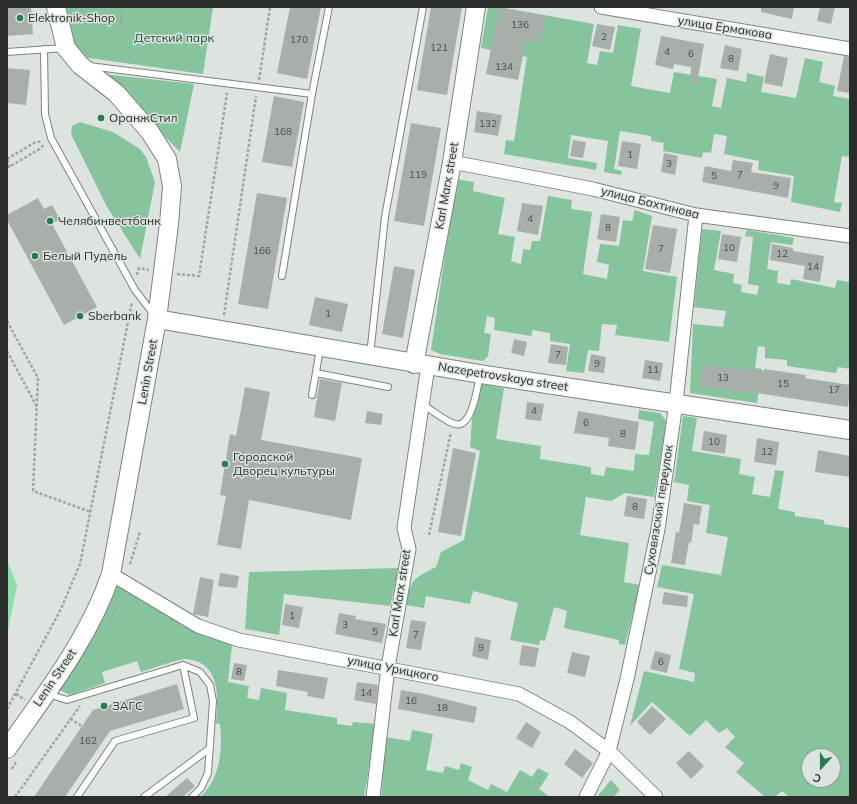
<!DOCTYPE html>
<html>
<head>
<meta charset="utf-8">
<style>
	body { margin:0 }
	#map { position:relative; width:857px; height:804px; overflow:hidden; background:#dde4df; font-family:Mulish,sans-serif }
	canvas { display:block }
	.frame { position:absolute; inset:0; border:8px solid #2b2e2c; pointer-events:none }
	.north { position:absolute; left:801px; top:748px; width:40px; height:40px; box-sizing:border-box; background:#dde4df; border:1px solid #969b97; border-radius:50%; rotate:201deg; font-size:11px; font-weight:700; line-height:16px; text-align:center; color:#2b2e2c }
	.north::after { content:''; display:block; margin:auto; width:14px; height:18px; background:#277b4d; clip-path:polygon(50% 0,100% 100%,50% 72%,0 100%) }
</style>
</head>
<body>
<div id="map">
<canvas width="857" height="804"></canvas>
<div class="frame"></div>
<div class="north">С</div>
</div>
<script>
const c = document.querySelector('canvas').getContext('2d');
c.lineJoin = 'round';
function fill(path, color) {
  c.fillStyle = color;
  c.fill(path, 'evenodd');
}
function trace(path, color, width, dash) {
  c.strokeStyle = color;
  c.lineWidth = width;
  c.lineCap = dash ? 'butt' : 'round';
  c.setLineDash(dash || []);
  c.stroke(path);
}
function drawText(font, color, halo, rows, align = 'center') {
  c.font = font + ' Mulish,sans-serif';
  c.lineWidth = 3;
  c.setLineDash([]);
  c.textBaseline = 'middle';
  c.strokeStyle = halo;
  c.fillStyle = color;
  for (const [text, x, y, turn = 0] of rows) {
    c.save();
    c.translate(x, y);
    c.rotate((+turn || 0) * Math.PI / 180);
    c.textAlign = isNaN(turn) ? turn : align;
    if (halo) c.strokeText(text, 0, 0);
    c.fillText(text, 0, 0);
    c.restore();
  }
}
const green = new Path2D(`
	M66,7h147l-10,67 -128,-18z
	M488,7h11l95,17 -7,39 10,2 3,-14 13,2 5,-28 23,4 -10,57 39,7 4,-21 43,7 -5,27 9,2 6,-30 19,4 1,-9 17,4 -3,15 35,6 9,-40 18,4 -4,20 16,4 -2,10 17,3v58l-8,-1 -8,46 8,1 -2,9 -49,-10 3,-26 -36,-6 1,-9 -35,-7 3,-18 -13,-2 -3,19 -8,-1 -1,6 -39,-7 1,-8 -13,-2v-5l-31,-5 -6,38 8,2 -1,4 -17,-3 4,-31 -37,-6 -3,23 29,5 -1,7 -92,-16 2,-14 8,1 13,-84 -46,-9z
	M103,74l91,10 -14,68z
	M80,122l33,10 27,17 6,8 9,25 -15,77 -34,-54 -35,-71 1,-8z
	M456,179l18,3 -1,9 32,7 -7,36 17,3 -4,24 10,3 2,-15 7,1 2,-9h8l8,-45 24,4 -1,9 21,3 -9,62 24,5 2,-14 -12,-3 3,-18 19,2 4,-26 9,1 3,-11 17,6 -9,55 34,6 -8,65 -54,-7 2,-10 -15,-1 -3,27 -11,-1 -4,23 -18,-2 4,-27 -20,-3v-8l-17,-3 -2,6 -37,-6 1,-12 -8,-2 -3,17 7,1 -3,22 -5,5 -43,-7 -9,-4z
	M702,229l19,2 -7,39 20,4 -1,9 9,2 -1,7 16,3 2,-9 -11,-2 5,-47 -8,-1 2,-6 47,8 -2,7 -21,-3 -4,27 11,2 -1,12 13,2 1,-6 44,9 2,-8 13,2v87l-12,-2 -2,6 -49,-7v-6l-22,-2v-11l-7,-1 -3,22 7,1 -5,34 -67,-10 3,-69 30,3 3,-16 -32,-4z
	M480,384l24,4 -8,51 45,7 -1,13 51,8v7l13,2 2,-9 28,4 1,-17 14,1 5,-33 -16,-3 1,-9 21,3 7,9 -13,75 -29,-4 -14,8 -25,-4 -6,38 49,8 -5,39 16,3 -15,60 -6,-1v-4l-55,-12 3,-17 -13,-4 -9,34 -5,-1 -1,5 -29,-5 8,-37 -45,-12 -3,13 -44,-8 -2,12 -18,-3c5,-27 7,-26 30,-38l5,-15 23,-12 16,-89 -10,-4 2,-28z
	M683,416l14,2 -5,33 49,8 -2,15 16,3 -3,17 18,3 5,-27 9,1 -6,38 17,3v4l29,4v4l26,4v269h-61l-7,-6 -7,6h-10l-29,-25 8,-9 -19,-16 10,-10 -8,-9 -8,5 -13,-13 -16,16 -38,-34 -22,24 14,-55 50,11 1,-9 -16,-4 15,-75 -37,-7 5,-22 59,10 7,-38 -22,-4 4,-28 -23,-4 2,-16 -15,-3zM809,756h24v24h-24z
	M399,568l-9,38 -106,-12 -5,41 -34,-6 4,-57z
	M116,583l116,62 -4,37 21,4 -2,12 12,2 2,-12 26,5 -2,17 52,8v6l15,2 1,-4 23,2 -12,73h-164c20,-17 23,-48 20,-73l-4,-1c2,-26 5,-61 -30,-64 -8,0 -35,10 -45,13l-4,-11 -35,11 3,11 -35,12 -12,-6z
	M412,730l21,4 -7,36 17,3 2,-7 14,4 2,-7 11,4 -4,13 20,10 3,-6 16,8 13,-22 12,7 6,-9 11,6 -10,15 11,8h-169l5,-60 24,4z
	M611,780l9,10 -7,7h-16z`);
const water = new Path2D(`
	M7,561l10,24 -10,51z`);
const building = new Path2D(`
	M7,7h24l2,27 -26,2z
	M290,7h31l-14,72 -30,-6z
	M431,7h31l-15,88 -30,-5z
	M761,7h33l-2,12 -31,-7z
	M820,7h15l-4,17 -14,-3z
	M499,8l46,8 -5,26 -14,-2 -8,40 -32,-6z
	M597,24l18,3 -5,23 -18,-4z
	M661,36l43,8 -7,40 -6,-1v-16l-17,-3 -1,5 -18,-4z
	M725,45l17,4 -4,22 -18,-3z
	M770,54l18,4 -6,29 -18,-4z
	M844,56l6,1v36l-13,-2z
	M7,68l23,2 -4,35 -19,-2z
	M274,96l30,6 -12,65 -30,-5z
	M477,111l25,4 -4,21 -24,-4z
	M411,123l30,5 -17,98 -30,-5z
	M573,140l13,2 -3,16 -13,-2z
	M622,141l19,3 -4,25 -19,-3z
	M664,153l14,3 -3,19 -14,-3z
	M733,160l20,3 -2,9 40,6 -3,20 -86,-16 3,-16 26,5z
	M257,193l30,5 -19,111 -30,-5z
	M38,198l6,11 8,-4 8,14 -8,5 45,83 -33,18 -57,-105v-5z
	M522,203l21,3 -5,29 -21,-4z
	M601,214l19,3 -4,25 -19,-3z
	M653,225l24,4 -7,44 -25,-4z
	M722,234l19,3 -4,25 -19,-3z
	M772,244l21,4v3l31,5 -4,26 -17,-3 2,-13 -35,-6z
	M394,266l21,4 -12,68 -21,-4z
	M315,297l33,7 -6,28 -33,-7z
	M514,339l13,3 -3,14 -13,-3z
	M551,344l17,3 -2,18 -18,-2z
	M591,354l15,3 -2,16 -16,-2z
	M645,360l18,3 -3,18 -18,-3z
	M703,365l61,6v-2l42,6 -1,3 45,7 -2,22 -105,-16 -42,-3z
	M320,379l22,4 -7,38 -21,-4z
	M245,387l25,5 -9,48 101,18 -11,62 -102,-20 -8,49 -24,-4 9,-49 -6,-1 10,-61 6,2z
	M527,402l17,2 -3,17 -16,-2z
	M367,411l16,3 -2,11 -16,-2z
	M578,411l61,11 -4,28 -27,-4 1,-8 -35,-5z
	M704,431l23,4 -2,19 -24,-4z
	M757,438l22,4 -3,23 -22,-3z
	M453,448l23,5 -15,83 -23,-4z
	M818,450l32,6v21l-35,-5z
	M627,496l20,3 -3,20 -20,-3z
	M684,503l18,3 -3,19 -5,-1 -3,19 -2,-1 -4,23 -14,-2 5,-31 3,1z
	M220,573l19,3 -2,12 -19,-2z
	M200,577l14,3 -6,37 -15,-3z
	M664,592l24,4 -1,11 -25,-3z
	M285,604l18,3 -4,21 -17,-3z
	M339,613l17,3 -1,3 31,5 -4,19 -47,-9z
	M411,620l15,2 -5,28 -15,-2z
	M475,637l16,3 -3,20 -16,-4z
	M522,645l17,3 -4,19 -16,-2z
	M655,651l16,4 -4,18 -17,-4z
	M572,652l18,4 -5,21 -18,-4z
	M234,663l13,2 -3,16 -13,-2z
	M278,670l50,8 -4,21 -17,-3 1,-4 -32,-6z
	M357,682l21,3 -2,19 -22,-4z
	M177,684l7,25 -74,22 -45,66h-31l59,-87z
	M401,690l23,4 53,13 -3,16 -76,-14z
	M652,706l14,13 -16,16 -13,-13z
	M526,722l15,10 -9,16 -16,-10z
	M575,749l18,14 -11,15 -18,-14z
	M689,751l15,15 -13,13 -15,-16z
	M187,778l8,8 -12,11h-18z`);
const path = new Path2D(`
	M120,29l3,-22
	M259,80l11,-73
	M7,159l27,-16 8,-2
	M7,160l3,7
	M7,168l31,-18 7,-6
	M177,274l22,2 28,-183
	M137,275l2,-7 10,2
	M224,315l32,-219
	M7,321l31,57 -5,113 58,21
	M7,351l30,56
	M429,535l22,-103
	M130,564l10,-32
	M111,618l7,-15
	M16,694l9,6
	M7,709l54,-100 19,-45 52,-262
	M70,719l12,7
	M12,769l4,-7
	M15,797l65,-91`);
const lane = new Path2D(`
	M44,49l1,65 6,24 84,152 19,25
	M7,52l58,-4
	M89,66l223,28 -30,182
	M312,94l17,-87
	M370,355l15,-138 38,-210
	M316,373l72,14
	M312,395l8,-46
	M422,404c10,6 19,14 30,19 20,10 25,-35 28,-48
	M183,665l17,7 10,13 3,16 -5,72 -7,15 -9,9
	M48,694l19,6 116,-35 11,53 -79,23 -38,56
	M144,797l65,-48`);
const street = new Path2D(`
	M601,7l249,42
	M452,162l141,27 103,26 154,21
	M111,574l87,52 41,14 280,54 51,28 39,29 47,46
	M373,797l15,-130 21,-118 -5,-21 24,-162
	M586,797l23,-46 18,-72 31,-150 18,-126 20,-188`);
const secondary = new Path2D(`
	M157,319l323,55 370,56
	M414,364l38,-202 24,-155
	M7,749c39,-56 82,-110 104,-175l46,-255 12,-95 3,-38 -5,-27 -17,-27 -34,-39 -36,-28 -14,-17 -10,-41`);
const markers = [
	[20,18,4,"#277b4d"],
	[101,118,4,"#277b4d"],
	[50,221,4,"#277b4d"],
	[35,256,4,"#277b4d"],
	[80,316,4,"#277b4d"],
	[225,464,4,"#277b4d"],
	[104,706,4,"#277b4d"]
];
const numberNames = [
	["136",520,25],
	["2",604,37],
	["170",299,40],
	["121",439,48],
	["4",667,52],
	["6",691,54],
	["8",731,59],
	["134",504,67],
	["132",488,124],
	["168",283,132],
	["1",630,155],
	["3",669,164],
	["119",418,175],
	["7",740,175],
	["5",714,176],
	["9",776,186],
	["4",530,219],
	["8",608,228],
	["10",729,248],
	["7",661,249],
	["166",262,251],
	["12",782,254],
	["14",813,267],
	["1",328,314],
	["7",558,355],
	["9",597,364],
	["11",653,370],
	["13",723,378],
	["15",783,384],
	["17",834,390],
	["4",534,411],
	["6",586,423],
	["8",623,434],
	["10",714,442],
	["12",767,452],
	["8",635,507],
	["1",292,616],
	["3",345,625],
	["5",375,632],
	["7",416,635],
	["9",481,648],
	["6",661,662],
	["8",239,672],
	["14",366,693],
	["16",411,701],
	["18",442,708],
	["162",88,741]
];
const poiNames = [
	["Elektronik-Shop",28,18],
	["ОранжСтил",109,118],
	["Челябинвестбанк",58,221],
	["Белый Пудель",43,256],
	["Sberbank",88,316],
	["Городской",233,457],
	["Дворец культуры",233,471],
	["ЗАГС",112,706]
];
const streetNames = [
	["улица Ермакова",725,28,9],
	["Karl Marx street",447,186,-80],
	["улица Бахтинова",650,203,14],
	["Lenin Street",148,372,-80],
	["Nazepetrovskaya street",503,377,9],
	["Суховязский переулок",659,510,-81],
	["Karl Marx street",400,593,-81],
	["улица Урицкого",393,669,11],
	["Lenin Street",55,678,-56]
];
const parkNames = [
	["Детский парк",174,38]
];
fill(green, '#85c49c');
fill(water, '#8ce0ab');
fill(building, '#a8afaa');
trace(lane, '#7c837e', 8);
trace(street, '#7c837e', 15);
trace(secondary, '#7c837e', 20);
trace(path, '#a0a5a1', 2.5, [3, 2]);
trace(lane, '#fff', 6);
trace(street, '#fff', 13);
trace(secondary, '#fff', 18);
for (const [x, y, r, color] of markers) {
  const dot = new Path2D();
  dot.arc(x, y, r, 0, 2 * Math.PI);
  c.fillStyle = color;
  c.fill(dot);
  trace(dot, '#dde4df', 1.5);
}
drawText('10px', '#4a4e4c', null, numberNames);
drawText('12px', '#2b2e2c', '#dde4df', poiNames, 'left');
drawText('12px', '#2b2e2c', '#dde4df', streetNames);
drawText('12px', '#0b4d2c', '#dde4df', parkNames);
</script>
</body>
</html>
